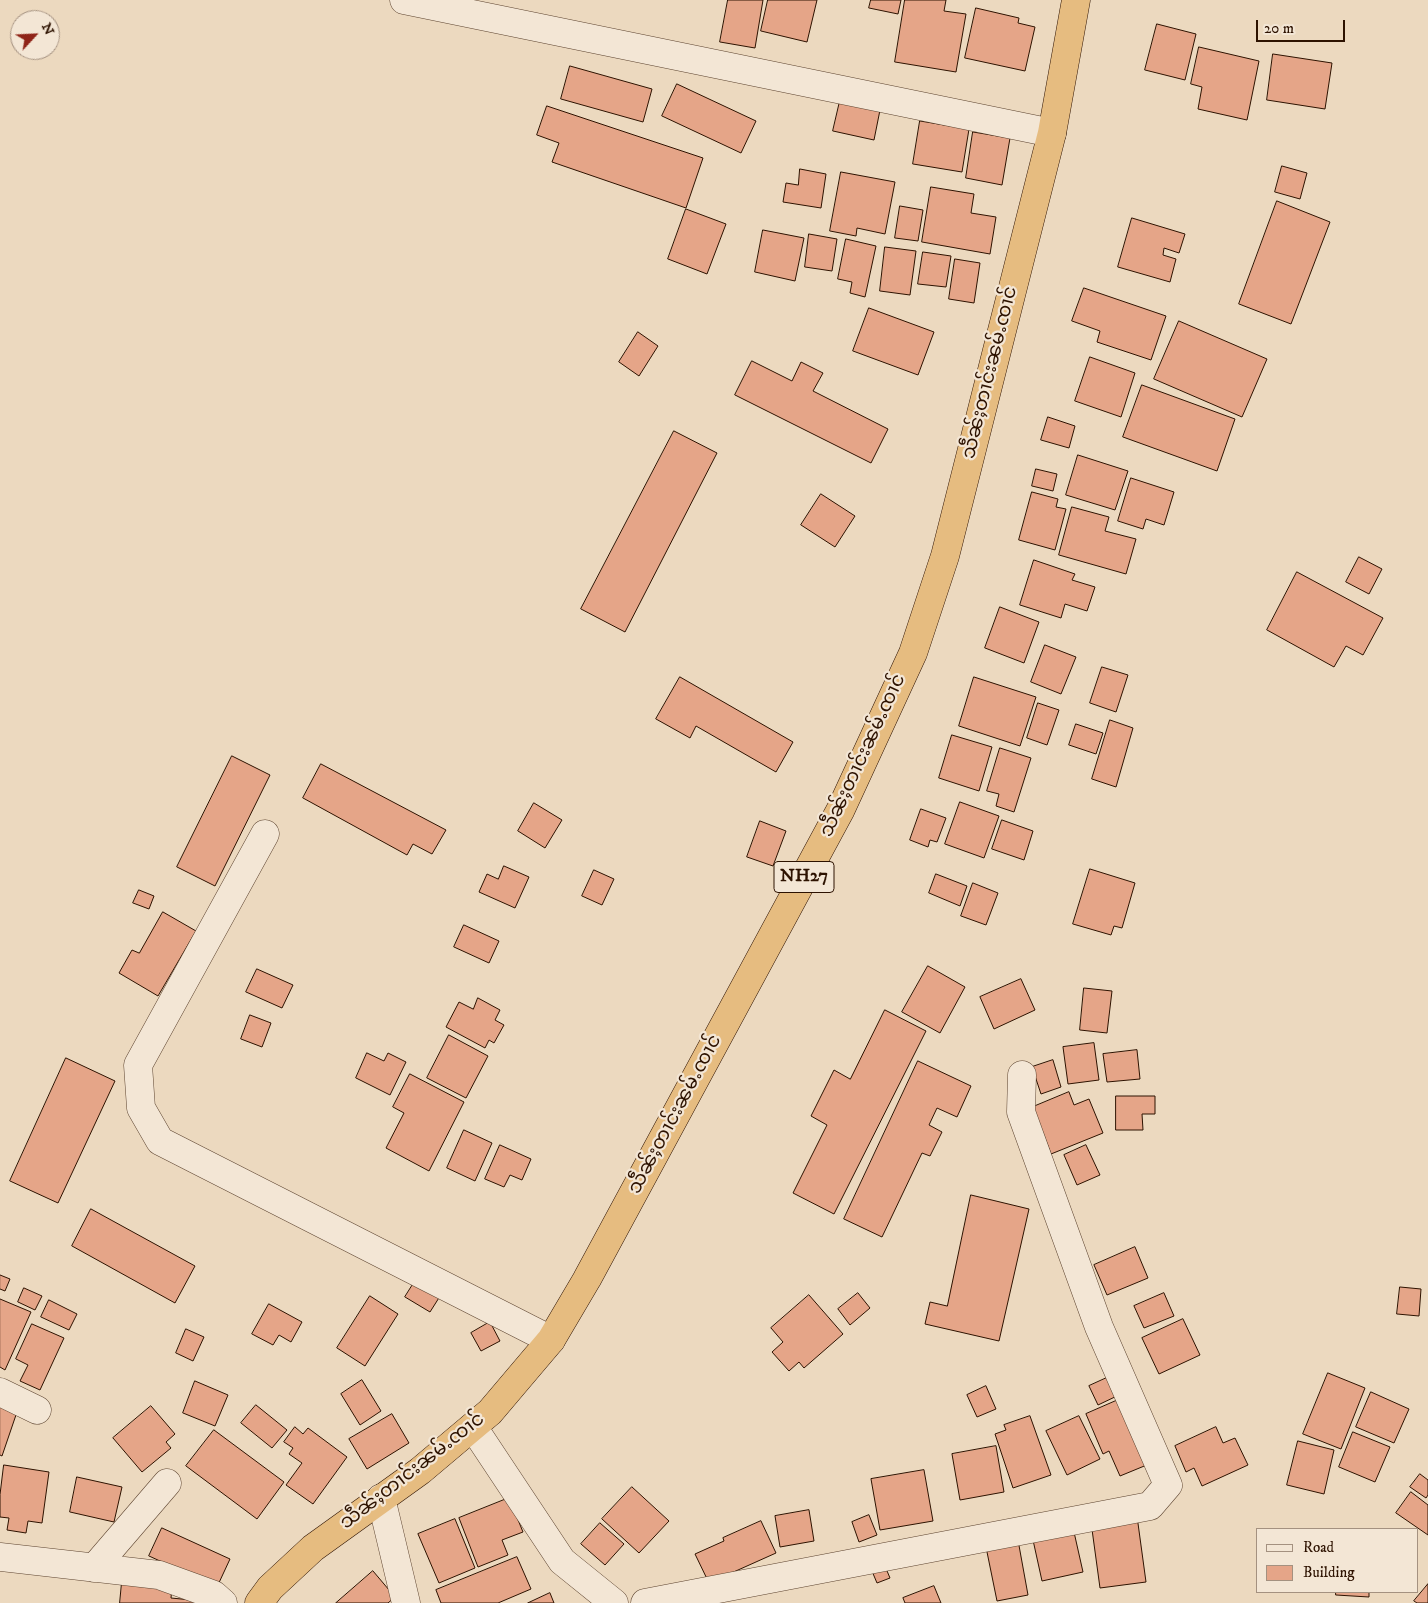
<!DOCTYPE html>
<html>
<head>
<meta charset="utf-8">
<style>
	body { margin:0 }
	#map { position:relative; width:1428px; height:1603px; overflow:hidden; background:#ecd9bf; font-family:"IM FELL DW Pica",serif }
	canvas { display:block }
	.legend { position:absolute; left:1256px; top:1528px; width:162px; height:65px; box-sizing:border-box; background:#f3e6d5; border:1px solid #a49180; margin:0; padding:6px 9px; list-style:none; font-size:15px; color:#2d1200 }
	.legend li { display:flex; align-items:center; gap:10px; height:25px }
	.legend b { width:25px; border:1px solid #a49180 }
	.north { position:absolute; left:10px; top:10px; width:50px; height:50px; box-sizing:border-box; background:#f3e6d5; border:1px solid #a49180; border-radius:50%; rotate:65deg; font-size:14px; font-weight:700; line-height:20px; text-align:center; color:#2d1200 }
	.north::after { content:''; display:block; margin:auto; width:18px; height:22px; background:#8f2418; clip-path:polygon(50% 0,100% 100%,50% 72%,0 100%) }
	.scale { position:absolute; left:1256px; top:20px; width:89px; height:22px; box-sizing:border-box; border:2px solid #2d1200; border-top:0; padding-left:6px; font-size:15px; line-height:18px; white-space:nowrap; color:#2d1200; -webkit-text-stroke:4px #f3e6d5; paint-order:stroke }
</style>
</head>
<body>
<div id="map">
<canvas width="1428" height="1603"></canvas>
<ul class="legend">
<li><b style="height:6px;background:#f3e6d5"></b>Road</li>
<li><b style="height:14px;background:#e5a588"></b>Building</li>
</ul>
<div class="north">N</div>
<div class="scale">20 m</div>
</div>
<script>
const c = document.querySelector('canvas').getContext('2d');
c.lineJoin = 'round';
function fill(path, color) {
  c.fillStyle = color;
  c.fill(path, 'evenodd');
}
function trace(path, color, width, dash) {
  c.strokeStyle = color;
  c.lineWidth = width;
  c.lineCap = dash ? 'butt' : 'round';
  c.setLineDash(dash || []);
  c.stroke(path);
}
function drawText(font, color, halo, rows, align = 'center') {
  c.font = font + ' "IM FELL DW Pica","Noto Sans Myanmar",serif';
  c.lineWidth = 4.5;
  c.setLineDash([]);
  c.textBaseline = 'middle';
  c.strokeStyle = halo;
  c.fillStyle = color;
  for (const [text, x, y, turn = 0] of rows) {
    c.save();
    c.translate(x, y);
    c.rotate((+turn || 0) * Math.PI / 180);
    c.textAlign = isNaN(turn) ? turn : align;
    if (halo) c.strokeText(text, 0, 0);
    c.fillText(text, 0, 0);
    c.restore();
  }
}
const building = new Path2D(`
	M728,0h35l-8,48 -35,-6z
	M768,0h49l-10,42 -46,-11z
	M871,0h30l-3,14 -29,-6z
	M905,0h41l-2,11 22,3 -10,58 -61,-10z
	M976,8l43,10 -1,5 17,4 -10,44 -60,-13z
	M1157,24l39,10 -11,46 -40,-10z
	M1199,47l60,14 -12,59 -49,-11 4,-22 -11,-3z
	M1273,54l59,9 -7,46 -58,-9z
	M570,66l82,23 -9,33 -82,-23z
	M677,84l79,37 -15,32 -79,-37z
	M840,101l40,9 -6,30 -41,-9z
	M547,106l156,52 -17,50 -134,-46 7,-19 -22,-8z
	M920,121l49,8 -7,43 -49,-8z
	M973,132l37,6 -8,47 -36,-7z
	M1282,166l25,7 -7,26 -25,-7z
	M800,169l26,5 -5,34 -38,-6 3,-19 12,2z
	M841,172l54,10 -10,52 -28,-6 -1,8 -26,-5z
	M931,187l43,7 -3,19 25,4 -6,37 -68,-12z
	M1277,201l53,21 -39,102 -52,-20z
	M900,206l23,4 -5,31 -23,-3z
	M686,209l40,15 -19,50 -39,-15z
	M1132,218l53,16 -6,19 -15,-5 -1,7 13,4 -6,23 -52,-15z
	M763,230l41,8 -9,43 -40,-9z
	M809,234l28,5 -5,32 -27,-4z
	M846,239l30,7 -11,51 -15,-4 2,-11 -14,-3z
	M885,247l31,4 -6,44 -30,-4z
	M923,252l28,4 -5,31 -28,-3z
	M955,259l25,4 -6,40 -25,-4z
	M1084,288l82,28 -15,44 -54,-18 3,-11 -28,-10z
	M869,308l65,24 -16,43 -65,-24z
	M1179,321l88,38 -25,58 -88,-38z
	M638,332l20,14 -19,30 -20,-14z
	M1090,357l45,16 -14,44 -46,-16z
	M752,361l40,20 9,-19 22,11 -10,18 75,38 -17,34 -136,-68z
	M1142,385l93,34 -18,52 -94,-34z
	M1048,417l27,9 -6,22 -28,-8z
	M674,431l43,22 -92,179 -44,-23z
	M1078,455l50,16 -13,39 -49,-15z
	M1036,469l21,5 -4,17 -21,-5z
	M1131,478l43,14 -10,33 -18,-6 -3,10 -25,-8z
	M1032,492l26,7 -2,8 10,2 -11,41 -36,-10z
	M821,494l34,22 -20,31 -34,-22z
	M1072,507l37,10 -4,14 31,8 -10,35 -67,-19z
	M1359,557l23,12 -13,25 -23,-12z
	M1034,560l41,14 -3,6 23,7 -8,24 -22,-7 -4,14 -41,-13z
	M1297,572l86,46 -20,37 -17,-9 -12,21 -67,-37z
	M1000,607l39,15 -15,41 -39,-15z
	M1045,645l31,12 -15,37 -30,-12z
	M1102,667l26,8 -12,37 -26,-9z
	M680,677l113,65 -17,30 -80,-46 -6,12 -34,-19z
	M974,677l62,20 -16,49 -61,-20z
	M1038,703l21,7 -12,35 -20,-7z
	M1110,720l23,8 -17,59 -24,-8z
	M1076,724l27,9 -7,21 -27,-9z
	M952,735l40,12 -13,44 -40,-13z
	M1000,748l31,10 -17,54 -18,-6 3,-12 -12,-3z
	M232,756l38,19 -55,111 -38,-19z
	M321,764l125,66 -14,24 -19,-10 -6,11 -104,-57z
	M960,802l39,14 -15,42 -39,-14z
	M534,803l28,17 -17,28 -27,-17z
	M921,809l25,9 -9,24 -7,-2 -2,7 -18,-7z
	M1002,820l31,11 -9,29 -32,-11z
	M760,821l26,10 -13,35 -26,-9z
	M504,866l25,11 -14,31 -36,-16 8,-18 11,5z
	M1090,869l45,14 -13,45 -8,-2 -3,9 -38,-11z
	M594,870l20,9 -12,26 -20,-9z
	M936,874l31,12 -7,20 -31,-13z
	M973,883l25,10 -12,32 -25,-9z
	M139,890l15,6 -5,13 -16,-6z
	M163,912l33,19 -38,65 -39,-23 13,-23 7,3z
	M464,925l35,16 -10,22 -35,-16z
	M928,966l37,21 -25,46 -38,-21z
	M257,969l36,16 -11,23 -36,-16z
	M1021,979l14,31 -41,19 -14,-32z
	M1084,988l28,3 -5,42 -27,-3z
	M478,998l22,12 -5,10 9,5 -10,18 -5,-3 -4,8 -39,-21 13,-25 14,7z
	M885,1010l41,21 -92,183 -41,-21 34,-68 -16,-9 23,-46 16,9z
	M250,1015l21,8 -9,24 -21,-8z
	M449,1035l39,21 -22,42 -39,-20z
	M1094,1043l5,37 -31,4 -5,-37z
	M1137,1050l3,29 -33,3 -4,-28z
	M367,1053l17,8 4,-8 18,9 -16,33 -34,-17z
	M66,1058l49,23 -57,122 -48,-22z
	M1053,1060l8,27 -20,7 -9,-27z
	M918,1061l53,25 -14,31 -20,-9 -8,17 13,7 -12,24 -8,-3 -40,84 -38,-18z
	M410,1074l54,28 -35,69 -43,-23 18,-35 -11,-6z
	M1069,1092l5,13 15,-6 14,34 -52,21 -18,-47z
	M1116,1096h39v18h-13l1,16h-27z
	M464,1130l28,13 -17,38 -28,-13z
	M500,1145l31,14 -9,21 -12,-5 -6,12 -19,-8z
	M1086,1145l14,30 -23,10 -13,-30z
	M971,1195l58,14 -30,132 -74,-17 5,-22 17,4z
	M91,1209l104,57 -20,37 -103,-57z
	M1135,1247l13,31 -41,17 -13,-30z
	M0,1275l10,4 -5,12 -5,-2z
	M417,1278l25,15 -12,19 -25,-15z
	M1400,1287l21,2 -2,27 -22,-2z
	M24,1288l18,8 -7,14 -17,-8z
	M858,1293l12,15 -20,17 -12,-16z
	M1164,1293l10,23 -30,12 -10,-22z
	M809,1295l34,39 -39,34 -5,-6 -10,9 -17,-19 11,-10 -12,-14z
	M370,1296l28,18 -33,52 -28,-18z
	M0,1299l31,13 -26,58 -5,-3z
	M49,1300l28,14 -8,16 -28,-13z
	M269,1304l33,18 -11,20 -12,-7 -6,10 -21,-11z
	M1183,1319l17,36 -41,19 -17,-36z
	M490,1322l10,19 -19,10 -10,-18z
	M32,1324l32,14 -24,52 -20,-9 8,-16 -12,-6z
	M186,1329l18,8 -11,24 -17,-8z
	M1328,1373l37,15 -24,61 -38,-15z
	M1111,1376l8,19 -21,10 -9,-19z
	M362,1380l19,31 -21,14 -19,-31z
	M195,1381l33,14 -13,31 -32,-13z
	M986,1386l10,23 -19,8 -10,-22z
	M1371,1392l38,17 -15,34 -38,-16z
	M1125,1397l29,65 -34,14 -11,-25 -6,3 -17,-40z
	M0,1403l18,6 -16,47 -2,-1z
	M256,1405l31,25 -15,18 -31,-25z
	M151,1406l24,28 -9,8 5,6 -29,24 -29,-34z
	M392,1414l17,29 -42,26 -18,-30z
	M1030,1416l21,59 -38,13 -18,-54 11,-4 -2,-5z
	M1079,1416l21,43 -33,16 -21,-44z
	M295,1427l8,7 5,-6 39,29 -34,47 -27,-19 16,-22 -13,-9 4,-6 -9,-6z
	M1216,1427l7,16 12,-5 13,27 -46,21 -8,-18 -8,4 -11,-26z
	M214,1430l70,52 -27,37 -71,-53z
	M1353,1432l37,15 -15,35 -36,-15z
	M1298,1441l36,9 -10,44 -37,-9z
	M996,1446l8,46 -44,8 -8,-46z
	M4,1465l45,7 -7,51 -14,-2 -2,12 -19,-3 2,-12 -9,-1v-22z
	M924,1470l9,51 -53,9 -9,-51z
	M1420,1474l8,6v15l-2,3 -16,-11z
	M77,1477l45,10 -8,35 -44,-10z
	M632,1487l37,34 -30,32 -37,-34z
	M1411,1492l17,13v30l-32,-22z
	M509,1498l14,34 -21,8 6,15 -30,12 -19,-49z
	M809,1510l5,31 -34,6 -5,-31z
	M869,1515l8,20 -18,7 -7,-20z
	M1137,1516l9,66 -46,6 -9,-66z
	M455,1519l20,49 -36,15 -21,-49z
	M761,1521l15,32 -67,30 -14,-29 29,-13 -1,-3z
	M600,1523l24,21 -19,21 -24,-21z
	M162,1528l68,31 -13,28 -68,-31z
	M1074,1532l9,40 -41,9 -9,-41z
	M1018,1540l10,55 -31,6 -11,-54z
	M517,1557l14,32 -33,14h-57l-5,-13z
	M882,1559l8,19 -13,5 -8,-19z
	M373,1571l22,26 -7,6h-52z
	M122,1582l50,5 -1,11 31,3v2h-82z
	M1428,1584v19h-11l-3,-2z
	M934,1586l7,17h-36l-2,-5z
	M1336,1592h33v5l-33,-2z
	M550,1593l4,10h-26z`);
const street = new Path2D(`
	M404,0l648,133
	M265,834l-127,231 3,43 19,33 391,199
	M0,1392l37,18
	M473,1427l89,134 52,42
	M381,1498l25,105
	M0,1557l159,18 55,20 9,8
	M94,1568l73,-85
	M645,1603l505,-97 18,-21 -69,-158 -78,-215 1,-37`);
const highway = new Path2D(`
	M259,1603l11,-15 43,-40 107,-77 70,-59 61,-72 36,-61 254,-470 72,-156 32,-97 107,-423 24,-133`);
const shields = [
	[804,877,60]
];
const shieldNames = [
	["NH27",804,877]
];
const streetNames = [
	["သဵၼ်ႈတၢင်းၼမ်ႉၸၢင်",991,373,-76],
	["သဵၼ်ႈတၢင်းၼမ်ႉၸၢင်",864,756,-65],
	["သဵၼ်ႈတၢင်းၼမ်ႉၸၢင်",676,1115,-62],
	["သဵၼ်ႈတၢင်းၼမ်ႉၸၢင်",413,1472,-38]
];
fill(building, '#e5a588');
trace(building, '#2d1200', 1);
trace(street, '#5d4430', 29);
trace(highway, '#2d1200', 29);
trace(street, '#f3e6d5', 28);
trace(highway, '#e6bc80', 28);
for (const [x, y, w] of shields) {
  const box = new Path2D();
  box.roundRect(x - w / 2, y - 15.5, w, 31, 4);
  c.fillStyle = '#f3e6d5';
  c.fill(box);
  trace(box, '#2d1200', 1);
}
drawText('bold 18px', '#2d1200', null, shieldNames);
drawText('19px', '#2d1200', '#f3e6d5', streetNames);
</script>
</body>
</html>
